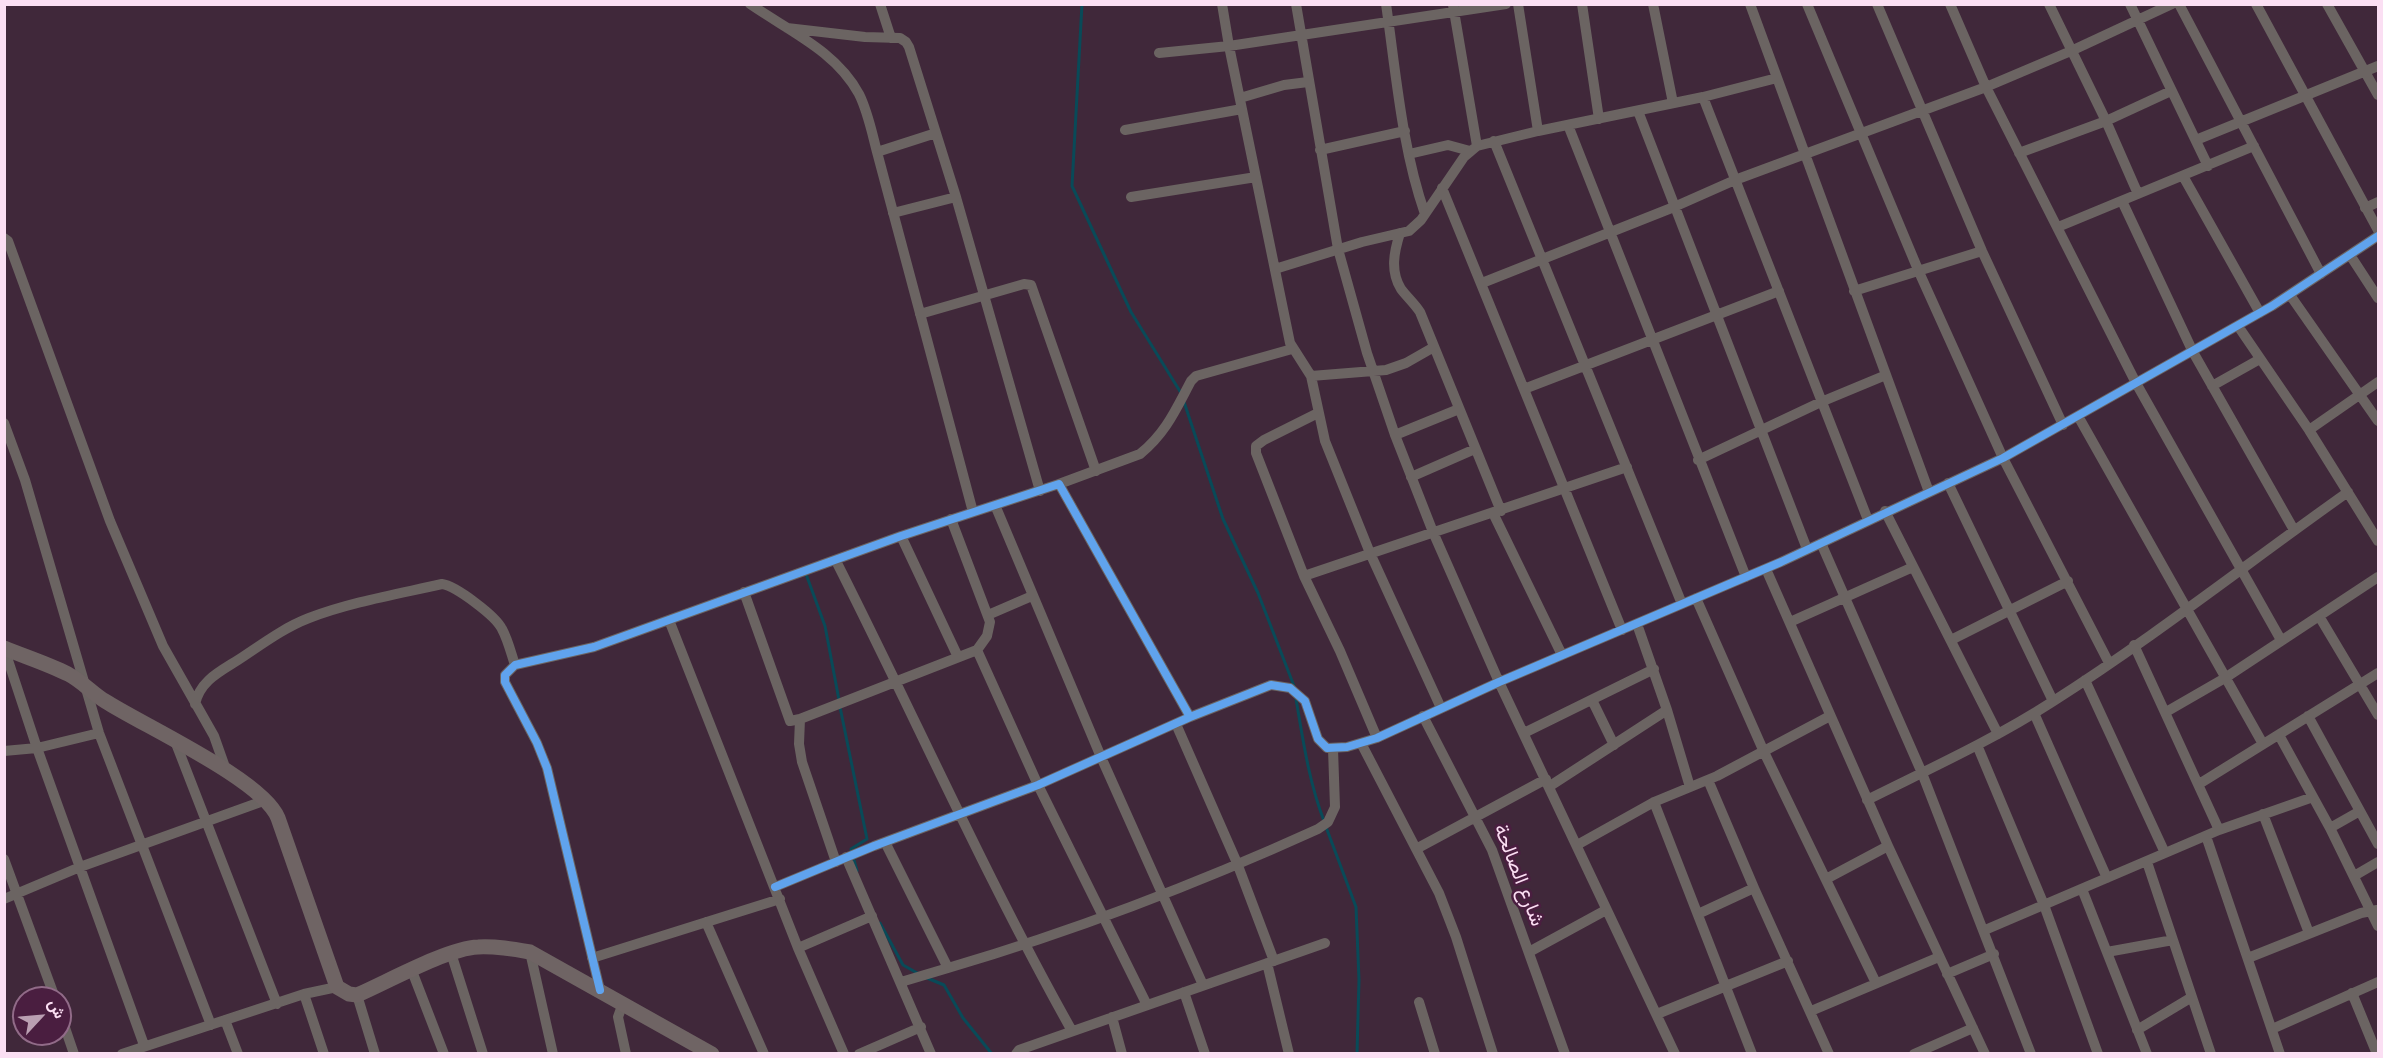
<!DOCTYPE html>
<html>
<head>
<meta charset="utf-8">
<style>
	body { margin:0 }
	#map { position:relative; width:2383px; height:1058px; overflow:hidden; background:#40283a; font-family:"Public Sans",Vazirmatn,sans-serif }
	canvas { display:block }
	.frame { position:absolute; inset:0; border:6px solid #fbdff3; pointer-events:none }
	.north { position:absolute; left:12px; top:986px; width:60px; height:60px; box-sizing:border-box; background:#4a1e40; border:2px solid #916b88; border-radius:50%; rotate:64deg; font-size:16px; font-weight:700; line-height:24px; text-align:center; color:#fbdff3 }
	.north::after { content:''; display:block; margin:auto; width:21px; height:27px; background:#ba9fb2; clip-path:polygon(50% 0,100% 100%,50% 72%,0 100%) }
</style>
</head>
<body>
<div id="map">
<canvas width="2383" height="1058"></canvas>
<div class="frame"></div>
<div class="north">ش</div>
</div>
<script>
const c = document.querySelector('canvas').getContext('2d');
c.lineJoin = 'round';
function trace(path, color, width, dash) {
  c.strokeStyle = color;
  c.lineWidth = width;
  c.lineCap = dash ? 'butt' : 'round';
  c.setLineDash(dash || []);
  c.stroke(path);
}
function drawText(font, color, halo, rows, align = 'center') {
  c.font = font + ' "Public Sans",Vazirmatn,sans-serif';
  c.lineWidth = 5;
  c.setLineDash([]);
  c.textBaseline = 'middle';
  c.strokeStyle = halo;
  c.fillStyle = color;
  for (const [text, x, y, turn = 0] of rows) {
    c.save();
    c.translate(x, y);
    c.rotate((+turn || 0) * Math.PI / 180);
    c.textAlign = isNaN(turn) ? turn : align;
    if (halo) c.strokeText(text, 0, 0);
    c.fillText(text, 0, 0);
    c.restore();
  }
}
const stream = new Path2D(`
	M1082,4l-10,182 59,126 50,81
	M1184,402l39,117 35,74 36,93
	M806,574l19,52 14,74
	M1296,699c7,41 13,83 28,122
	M840,707l27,132 -16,10 6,22
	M1326,827l30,80 3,73 -2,74
	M880,923l23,42 16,9
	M927,978l17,7 19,33 29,36`);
const street = new Path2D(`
	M750,4c39,27 86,47 109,90 9,18 13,39 18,58l96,360
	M880,4l11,34
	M1222,4l7,42 61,297 21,33 14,65 45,112 71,155
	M1296,4l42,245 29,104 28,82 38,97 66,150 176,372
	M1386,4c10,69 16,145 39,210
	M1518,4l20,127
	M1582,4l17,115
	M1653,4l20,99
	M1750,4l179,488
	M1807,4l112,268 84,186 106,205
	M1877,4l105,247 81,174
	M1950,4l36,83 150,296 145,257
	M2049,4l57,117 32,73
	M2130,4l78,162
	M2179,4l142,270
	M2256,4l122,226
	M2327,4l51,91
	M1453,5l24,141
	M787,28l78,9 35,1 6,4 3,5 47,150 84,294
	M1159,53l70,-7 277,-42
	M1703,97l165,423
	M1240,98l44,-13 24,-3
	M1638,111l169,438
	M1568,125l178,452
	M1125,130l117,-21
	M2196,140l182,-74
	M1494,141l188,463
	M1320,150l85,-19
	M877,152l59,-19
	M2019,153l87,-32 65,-30
	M1409,154l39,-9 22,6
	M2183,176l77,137
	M1442,188l180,442
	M1131,197l125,-20
	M2122,201l71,151 101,178
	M2365,208l13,-6
	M893,213l63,-16
	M2058,227l196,-81
	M1400,233c-6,19 -10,38 1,56 6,8 13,14 19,23l81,199
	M4,238l4,3 102,280 53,125 51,90 12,34
	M2350,255l28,43
	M1275,269l87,-27 47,-11 12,-11 43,-63 13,-11 61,-15 165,-34 74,-19
	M1482,283l192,-76 61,-27 251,-93 85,-36 101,-47
	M1854,291l128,-40
	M2290,295l88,126
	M920,314l104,-30 7,1 65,186
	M2238,326l71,104 69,111
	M1311,376l75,-6 20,-7 28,-16
	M2212,386l48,-27
	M1524,389l255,-98
	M1318,413l-54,27 -8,6v7l48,123 36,75 37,87
	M2078,416l185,328
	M4,423l21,57 74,253 112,292
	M2309,430l69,-48
	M1395,435l64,-26
	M1698,460l123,-58 65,-27
	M1411,477l64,-28
	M1948,483l105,218
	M1059,484l81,-30c26,-21 36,-45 51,-73l5,-5 96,-27
	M995,505l106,252 102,228
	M1885,511l113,223
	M1493,513l69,142
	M951,519l39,103 -3,14 -10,14
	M901,536l57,121
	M1821,543l101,230 109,281
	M836,561c79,156 150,317 236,470
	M1766,569l122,277 97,208
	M1304,576l323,-109
	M744,592l46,129 10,-2 177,-69 61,135 109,220
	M1696,598l68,154 112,231
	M988,615l44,-19
	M2319,616l59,99
	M669,620l129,328 46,106
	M1790,622l123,-55
	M1637,624l30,86 23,77
	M1951,640l117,-59
	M2134,645l85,185
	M4,648l33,100 107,297
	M2085,680l80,173
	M1592,700l22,45
	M195,704c5,-23 24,-32 43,-44 23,-15 45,-32 71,-42 42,-16 89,-24 133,-34 14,2 54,32 60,45 6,11 9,24 13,36
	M2166,712l59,-34 153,-101
	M2034,713l73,165
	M1423,716l69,134 73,204
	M2308,716l70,128
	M800,719l-1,25 3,18 34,100
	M1176,724l61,139 37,98
	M1524,733l130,-64
	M2279,735l51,93 48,98
	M175,741l102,263
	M1361,743l78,150 17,44 37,117
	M1977,745l67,160 54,149
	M4,751l33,-3 62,-15
	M1708,780l46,108
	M2199,784l179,-111
	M1550,786l117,-76
	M1867,800c62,-31 126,-60 185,-98 102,-65 197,-140 296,-210
	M1654,802l98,252
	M2263,814l46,119
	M2330,828l30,-17
	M2206,836l74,218
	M885,842l63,126c126,-37 249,-84 370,-139l10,-7 7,-15 -2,-58
	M1577,845l77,-43 63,-26 113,-60
	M1416,849l130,-70
	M846,857l85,197
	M4,859l51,139
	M2147,862l64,192
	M2354,876l24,-14
	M1826,879l62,-33
	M775,887l99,-41 164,-61 152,-68 81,-32 19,3 15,13 13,38 9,9 20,-1 30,-9 122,-56 282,-120 222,-104 269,-152 106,-70
	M2082,889l65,165
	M4,899l76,-32 186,-67
	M1698,914l56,-26 75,166
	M706,922l58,132
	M1985,930l234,-100 94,-33
	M798,948l74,-32
	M530,952l23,102
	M1529,952l77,-42
	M2107,952l66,-12
	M451,953l32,101
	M592,958l188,-59
	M2248,958l113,-45 16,-3
	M1267,963l22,91
	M412,971l32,83
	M1947,974l47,-20
	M901,982l47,-14
	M600,990l-53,-222 -10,-25 -32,-61v-7l10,-10 79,-18 307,-111 158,-52 131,233
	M1184,992l21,62
	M2352,993l25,61
	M304,994l20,60
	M357,995l18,59
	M1419,1002l16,52
	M623,1003l-5,14 8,37
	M1811,1011l128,-54
	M60,1013l14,41
	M1657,1014l131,-53
	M1112,1017l10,37
	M225,1020l13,34
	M2272,1029l106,-47
	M2137,1030l55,-33
	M122,1054l182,-60 33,-7
	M859,1054l62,-27
	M1016,1054l3,-4 306,-107
	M1914,1054l59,-26`);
const secondary = new Path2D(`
	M4,648c22,9 44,16 64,26 15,8 24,19 37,27 39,25 158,79 173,117l59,169 12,7 8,1c30,-13 91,-47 121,-48 18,-1 35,2 52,5l182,102`);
const cycleway = new Path2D(`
	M775,887l99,-41 164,-61 152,-68 81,-32 19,3 15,13 13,38 9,9 20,-1 30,-9 122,-56 282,-120 222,-104 269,-152 106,-70
	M600,990l-53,-222 -10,-25 -32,-61v-7l10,-10 79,-18 307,-111 158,-52 131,233`);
const streetNames = [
	["شارع الصالحة",1519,875,69]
];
trace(stream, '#094a58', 3);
trace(street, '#6b6462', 10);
trace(secondary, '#6f6464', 15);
trace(cycleway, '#60a3ed', 8);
drawText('20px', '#fbdff3', '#4a1e40', streetNames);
</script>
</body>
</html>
